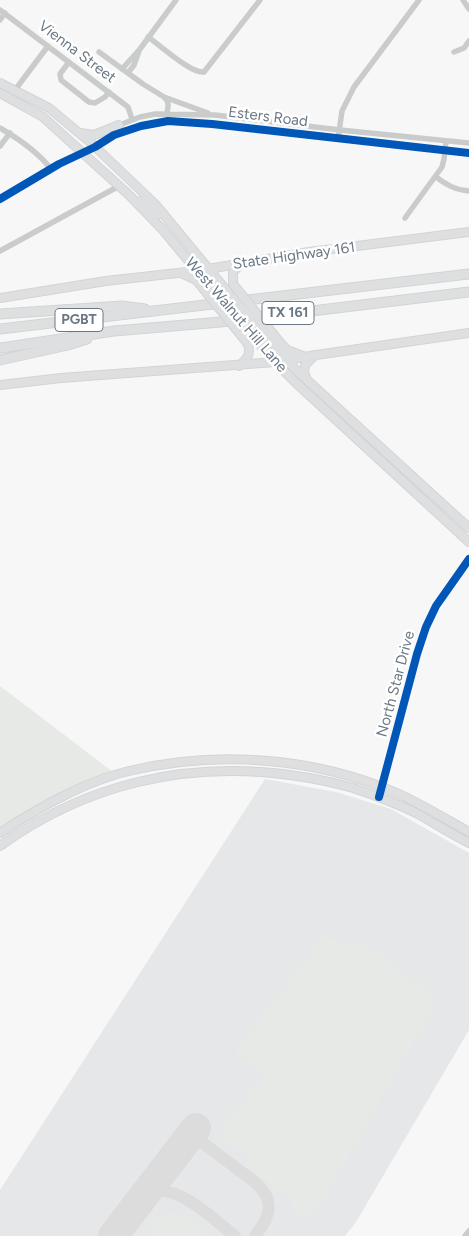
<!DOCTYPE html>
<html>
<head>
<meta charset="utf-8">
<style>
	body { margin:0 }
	canvas { display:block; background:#f7f7f7 }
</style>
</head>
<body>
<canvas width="469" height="1236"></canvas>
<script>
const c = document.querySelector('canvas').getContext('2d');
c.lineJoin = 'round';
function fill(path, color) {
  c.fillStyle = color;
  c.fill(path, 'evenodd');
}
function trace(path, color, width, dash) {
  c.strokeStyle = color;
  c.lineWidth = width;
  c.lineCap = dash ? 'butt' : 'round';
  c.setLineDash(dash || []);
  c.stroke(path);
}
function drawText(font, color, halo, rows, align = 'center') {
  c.font = font + ' Figtree,sans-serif';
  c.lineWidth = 5;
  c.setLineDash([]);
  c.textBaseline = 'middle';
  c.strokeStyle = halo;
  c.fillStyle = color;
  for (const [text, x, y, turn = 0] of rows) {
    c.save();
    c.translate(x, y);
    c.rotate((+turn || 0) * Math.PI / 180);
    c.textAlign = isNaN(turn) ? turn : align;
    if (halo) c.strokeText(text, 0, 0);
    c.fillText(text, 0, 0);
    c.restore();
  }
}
const built = new Path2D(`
	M265,779l71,13 55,17 78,44v177l-113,192 -11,14h-345v-46z`);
const green = new Path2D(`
	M0,686l113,86c-40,15 -79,31 -113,57z
	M323,937c9,-1 13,8 22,9 9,1 16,-4 24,0l59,46c4,7 5,12 3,20l-110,192c-5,4 -8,8 -13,10 -11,4 -21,-2 -16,-13l-45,-35 3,-6 -32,-24 46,-61 -30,-22z
	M172,1212l11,3 26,21h-68c9,-11 16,-22 31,-24z`);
const taxiway = new Path2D(`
	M191,1134l65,49c20,18 14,34 -1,53
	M135,1208c6,-7 12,-14 21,-16 23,-7 61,30 79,44`);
const runway = new Path2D(`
	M113,1236l83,-108`);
const minor = new Path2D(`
	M463,0l6,9
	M0,10l128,97 4,12
	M0,20l5,-7
	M148,37c12,8 43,37 56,35l56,-72
	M99,52l44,32 21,13 44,16
	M454,52l10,-4 5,-7
	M69,62l-9,12 1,6 28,22 6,1 10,-6 4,-5
	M122,69l18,-20 36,-49
	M128,73l6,-8 5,-14
	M15,90l33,-44
	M164,97c7,7 3,10 3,18
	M117,126l23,-9 15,-3 60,1 125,15 129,13
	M0,128c19,11 37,23 51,41
	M338,139l4,-28 12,-24 65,-87
	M0,146l10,-13
	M436,177c11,8 19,13 33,14
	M0,199l59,-35 36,-17 19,-12 27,-9 27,-5 44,3 257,29
	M405,218l37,-51 2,-8 2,-18
	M0,251l119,-65
	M379,797l38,-143 9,-27 10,-21 33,-47
	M465,1236l4,-5`);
const major = new Path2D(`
	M0,83l49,25 41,34 65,62 76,92
	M0,93l43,24 86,78 33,34 49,59
	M81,133l13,2 25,-10
	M140,201l16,14 7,-2
	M181,273l15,7 6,7
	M233,284v-12l9,-9
	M0,298l106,-17 90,-10 113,-19 160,-20
	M251,335l24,27 21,21 173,159
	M278,340l9,10 16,6
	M270,341l26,29 173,158
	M239,366c8,-7 12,-11 9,-22
	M307,380l-3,-8 1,-7 9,-9
	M0,385l61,-7 214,-16 41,-7 153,-22
	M0,833c36,-24 86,-52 129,-62 89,-21 186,-14 270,23 24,11 47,25 70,38
	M0,846c86,-62 185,-85 290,-71 21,3 43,7 63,13 21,7 43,15 63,25 18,10 35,21 53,30`);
const highway = new Path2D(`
	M0,314l122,-8 23,3
	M0,329l469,-55
	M0,348l114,-17 107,-9 248,-30
	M0,360l68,-15 19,-6`);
const majorBridge = new Path2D(`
	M233,284l45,56
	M202,287l46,57
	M211,288l40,47
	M231,296l39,45`);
const cycleway = new Path2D(`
	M0,199l59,-35 36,-17 19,-12 27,-9 27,-5 44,3 257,29
	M379,797l38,-143 9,-27 10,-21 33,-47`);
const shields = [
	[288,313,52],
	[79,320,48]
];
const shieldNames = [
	["TX 161",288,313],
	["PGBT",79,320]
];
const streetNames = [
	["Vienna Street",77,52,37],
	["Esters Road",268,117,7],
	["State Highway 161",294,256,-8],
	["West Walnut Hill Lane",236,315,49],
	["North Star Drive",396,684,-75]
];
fill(built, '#e6e7e8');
fill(green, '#e6e9e5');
trace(taxiway, '#dcdcdd', 12);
trace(runway, '#dcdcdd', 30);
trace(major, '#d4d4d5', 10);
trace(highway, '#d3d4d4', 11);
trace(minor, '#cacccc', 5.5);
trace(major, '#dedfe0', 8);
trace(highway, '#dedfe0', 9);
trace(majorBridge, '#d4d4d5', 10, []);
trace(majorBridge, '#dedfe0', 8);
trace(cycleway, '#0057b8', 8);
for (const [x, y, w] of shields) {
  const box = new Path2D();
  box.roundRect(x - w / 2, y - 11.5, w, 23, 4);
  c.fillStyle = '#fff';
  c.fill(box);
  trace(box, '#6a7885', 1);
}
drawText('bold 14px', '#6a7885', null, shieldNames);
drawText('15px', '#6a7885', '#fff', streetNames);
</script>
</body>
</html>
